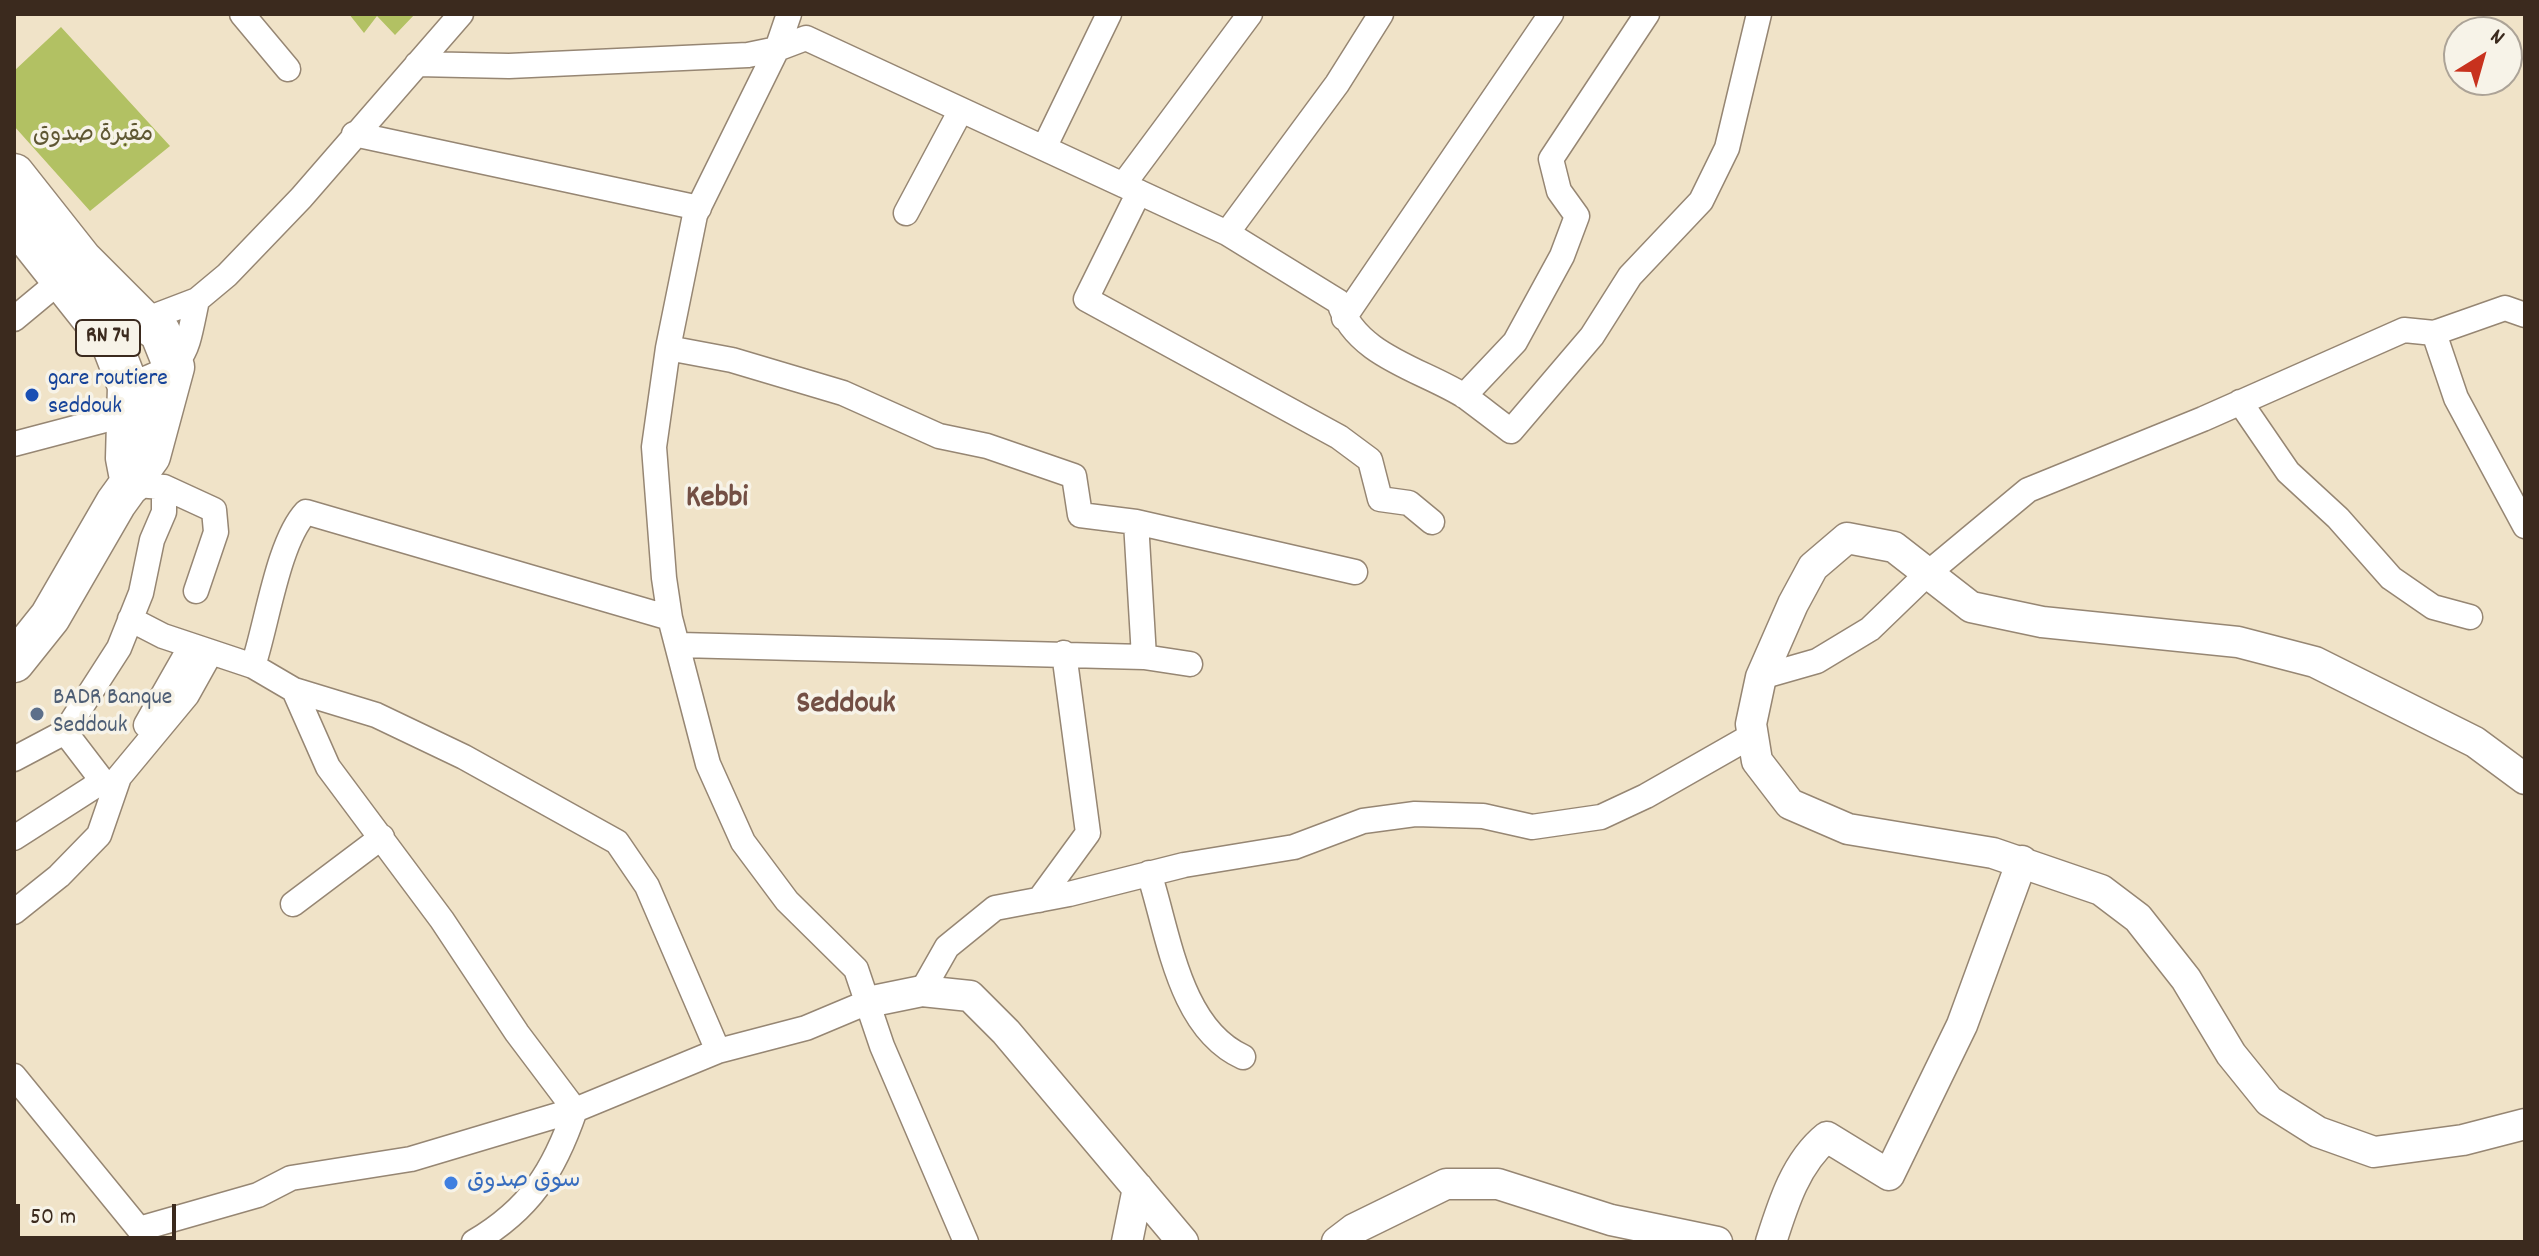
<!DOCTYPE html>
<html>
<head>
<meta charset="utf-8">
<style>
	body { margin:0 }
	#map { position:relative; width:2539px; height:1256px; overflow:hidden; background:#f0e3c8; font-family:Dekko,sans-serif }
	canvas { display:block }
	.frame { position:absolute; inset:0; border:16px solid #3b2a1e; pointer-events:none }
	.north { position:absolute; left:2443px; top:16px; width:80px; height:80px; box-sizing:border-box; background:#f7f3e8; border:2px solid #aca397; border-radius:50%; rotate:37deg; font-size:22px; font-weight:700; line-height:32px; text-align:center; color:#3b2a1e }
	.north::after { content:''; display:block; margin:auto; width:28px; height:36px; background:#c8321e; clip-path:polygon(50% 0,100% 100%,50% 72%,0 100%) }
	.scale { position:absolute; left:16px; top:1204px; width:160px; height:36px; box-sizing:border-box; border:4px solid #3b2a1e; border-top:0; padding-left:10px; font-size:24px; line-height:28px; white-space:nowrap; color:#3b2a1e; -webkit-text-stroke:6px #f7f3e8; paint-order:stroke }
</style>
</head>
<body>
<div id="map">
<canvas width="2539" height="1256"></canvas>
<div class="frame"></div>
<div class="north">N</div>
<div class="scale">50 m</div>
</div>
<script>
const c = document.querySelector('canvas').getContext('2d');
c.lineJoin = 'round';
function fill(path, color) {
  c.fillStyle = color;
  c.fill(path, 'evenodd');
}
function trace(path, color, width, dash) {
  c.strokeStyle = color;
  c.lineWidth = width;
  c.lineCap = dash ? 'butt' : 'round';
  c.setLineDash(dash || []);
  c.stroke(path);
}
function drawText(font, color, halo, rows, align = 'center') {
  c.font = font + ' Dekko,"Playpen Sans Arabic",sans-serif';
  c.lineWidth = 7;
  c.setLineDash([]);
  c.textBaseline = 'middle';
  c.strokeStyle = halo;
  c.fillStyle = color;
  for (const [text, x, y, turn = 0] of rows) {
    c.save();
    c.translate(x, y);
    c.rotate((+turn || 0) * Math.PI / 180);
    c.textAlign = isNaN(turn) ? turn : align;
    if (halo) c.strokeText(text, 0, 0);
    c.fillText(text, 0, 0);
    c.restore();
  }
}
const green = new Path2D(`
	M349,14h66l-20,21 -18,-19 -13,17z
	M61,27l109,119 -80,65 -76,-85v-55z`);
const minor = new Path2D(`
	M242,14l46,55
	M789,14l-12,35 -82,166 -27,133 -14,99 10,131 6,40 38,146 35,78 44,59 69,68 26,77 84,196
	M417,64l92,2 239,-11 29,-6 29,-11 421,195 112,69c16,54 85,68 127,95 15,11 30,23 45,34l81,-95 38,-60 71,-75 26,-53 32,-134
	M354,134l345,74
	M1044,148l65,-134
	M1123,185l127,-171
	M1139,192l-53,107 253,138 31,23 10,39 29,4 23,19
	M906,213l55,-103
	M1227,233l110,-149 44,-70
	M1344,318l207,-304
	M14,319l47,-39
	M134,324l63,-24 30,-25 74,-77 160,-184
	M2434,333l22,65 69,128
	M668,348l64,12 111,33 96,43 48,10 87,30 6,39 56,7 219,50
	M128,386c60,-24 56,-24 69,-86
	M1464,396l51,-54 47,-86 15,-40 -18,-25 -8,-32 96,-145
	M2240,402l48,70 50,46 53,60 42,29 37,10
	M14,444l114,-30
	M149,486l15,1 50,23 2,22 -20,59
	M1136,522l8,135 46,7
	M130,619l33,17 90,30 41,24 82,25 88,42 153,85 30,44 71,165 88,-23 62,-26
	M680,645l464,12
	M253,666c14,-42 25,-124 53,-154l364,106
	M1761,677l56,-16 53,-32 57,-55 101,-84 175,-71 201,-89 30,3 71,-25 20,7
	M294,690l34,77 114,153 75,113 58,77 143,-59
	M146,725l45,-79
	M14,759l51,-27 54,-84 22,-55 11,-53 12,-28v-25
	M14,838l78,-50 9,-9 -36,-47
	M1149,873c20,62 30,155 94,184
	M1039,900l49,-67 -24,-180
	M293,904l89,-67
	M14,912l45,-36 40,-41 20,-58 68,-82 24,-43
	M922,991l25,-44 48,-39 74,-14 115,-29 110,-18 69,-26 52,-7 68,2 49,11 69,-10 45,-21 107,-61
	M14,1076l125,153 119,-34 33,-17 120,-19 164,-49
	M474,1242c56,-33 80,-71 101,-132`);
const tertiary = new Path2D(`
	M2525,779l-50,-37 -160,-80 -77,-20 -196,-20 -71,-15 -77,-60 -47,-9 -34,29 -20,37 -32,73 -10,47 6,37 33,43 58,25 145,24 108,37 37,28 48,61 45,75 38,47 49,31 56,20 89,-12 62,-16
	M868,1002l54,-11 48,5 36,36 177,210
	M1127,1242l11,-54
	M1337,1242l17,-13 92,-45h52l113,36 106,22
	M1771,1242c12,-38 25,-80 56,-105l62,38 73,-150 60,-164`);
const primary = new Path2D(`
	M14,174l68,86 59,59 19,13 14,35 -24,89 -34,47 -66,114 -36,45
	M14,220l97,122 17,44 -2,72 5,26`);
const markers = [
	[32,395,8,"#1a4fb4"],
	[37,714,8,"#5c6f8a"],
	[451,1183,8,"#3f7fe0"]
];
const shields = [
	[108,338,64]
];
const shieldNames = [
	["RN 74",108,338]
];
const parkNames = [
	["مقبرة صدوق",93,137]
];
const transitNames = [
	["gare routiere",48,381],
	["seddouk",48,409]
];
const serviceNames = [
	["BADR Banque",53,700],
	["Seddouk",53,728]
];
const shopNames = [
	["سوق صدوق",467,1183]
];
const districtNames = [
	["Kebbi",717,501],
	["Seddouk",846,707]
];
fill(green, '#b2c163');
trace(minor, '#968673', 27);
trace(tertiary, '#968673', 33);
trace(primary, '#968673', 43);
trace(minor, '#fff', 24);
trace(tertiary, '#fff', 30);
trace(primary, '#fff', 40);
for (const [x, y, r, color] of markers) {
  const dot = new Path2D();
  dot.arc(x, y, r, 0, 2 * Math.PI);
  c.fillStyle = color;
  c.fill(dot);
  trace(dot, '#f7f3e8', 3);
}
for (const [x, y, w] of shields) {
  const box = new Path2D();
  box.roundRect(x - w / 2, y - 18, w, 36, 6);
  c.fillStyle = '#f7f3e8';
  c.fill(box);
  trace(box, '#3b2a1e', 2);
}
drawText('bold 22px', '#3b2a1e', null, shieldNames);
drawText('24px', '#5f5733', '#f7f3e8', parkNames);
drawText('24px', '#164399', '#f7f3e8', transitNames, 'left');
drawText('24px', '#4e5e75', '#f7f3e8', serviceNames, 'left');
drawText('24px', '#366cbe', '#f7f3e8', shopNames, 'left');
drawText('bold 32px', '#734f44', '#f7f3e8', districtNames);
</script>
</body>
</html>
